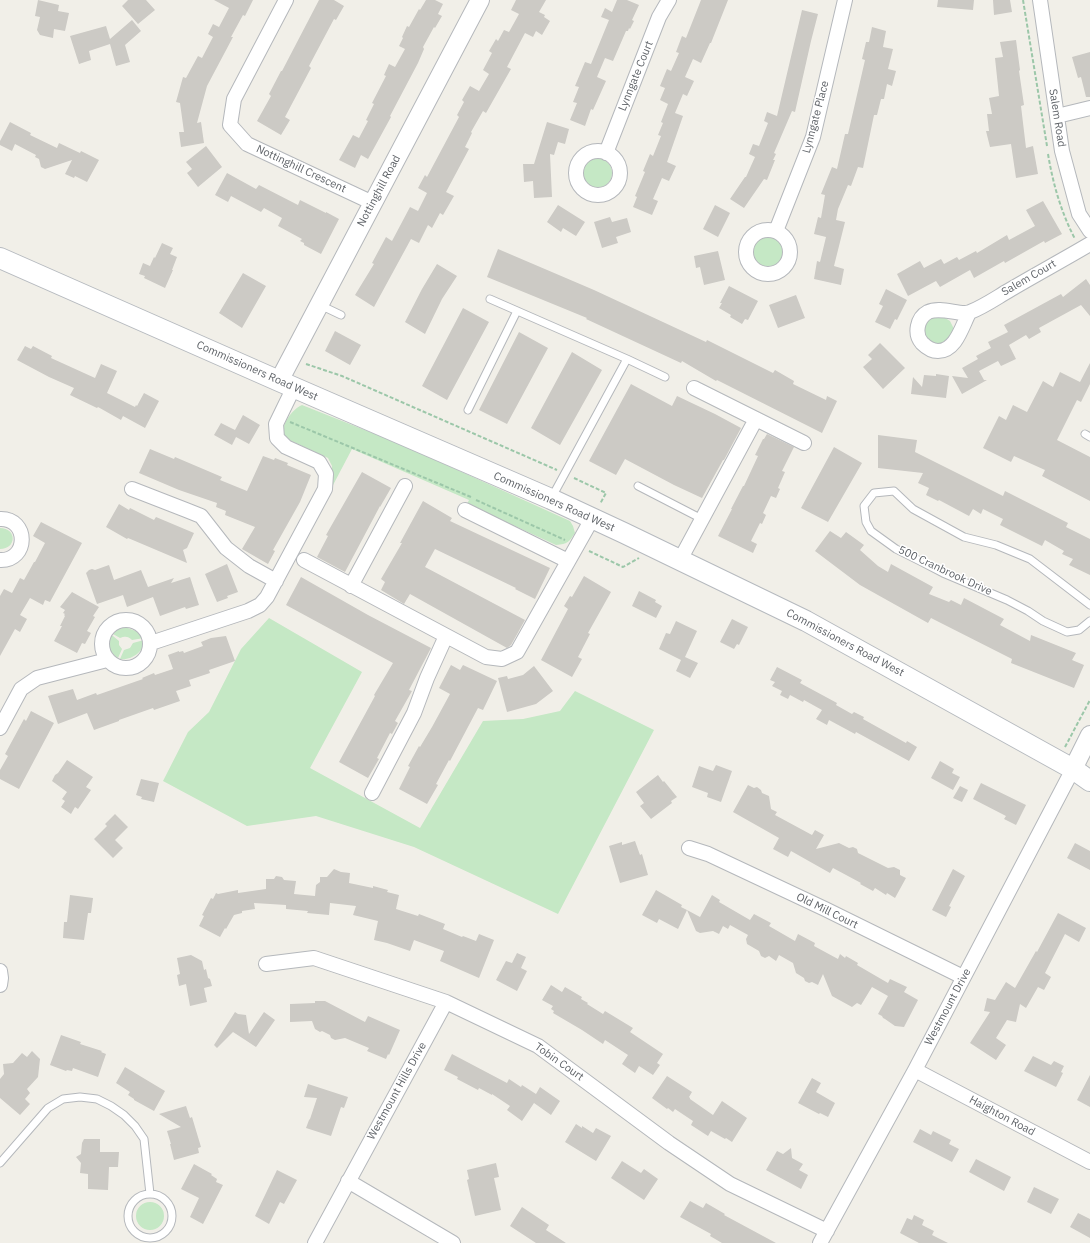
<!DOCTYPE html>
<html>
<head>
<meta charset="utf-8">
<style>
	body { margin:0 }
	canvas { display:block; background:#f1efe8 }
</style>
</head>
<body>
<canvas width="1090" height="1243"></canvas>
<script>
const c = document.querySelector('canvas').getContext('2d');
c.lineJoin = 'round';
function fill(path, color) {
  c.fillStyle = color;
  c.fill(path, 'evenodd');
}
function trace(path, color, width, dash) {
  c.strokeStyle = color;
  c.lineWidth = width;
  c.lineCap = dash ? 'butt' : 'round';
  c.setLineDash(dash || []);
  c.stroke(path);
}
function drawText(font, color, halo, rows, align = 'center') {
  c.font = font + ' "IBM Plex Sans",sans-serif';
  c.lineWidth = 3;
  c.setLineDash([]);
  c.textBaseline = 'middle';
  c.strokeStyle = halo;
  c.fillStyle = color;
  for (const [text, x, y, turn = 0] of rows) {
    c.save();
    c.translate(x, y);
    c.rotate((+turn || 0) * Math.PI / 180);
    c.textAlign = isNaN(turn) ? turn : align;
    if (halo) c.strokeText(text, 0, 0);
    c.fillText(text, 0, 0);
    c.restore();
  }
}
const green = new Path2D(`
	M582 173a15 15 0 1 1 30 0a15 15 0 1 1-30 0Z
	M753 252a15 15 0 1 1 30 0a15 15 0 1 1-30 0Z
	M942,316l8,5 4,8 -5,13 -13,4 -11,-9c-2,-15 2,-19 17,-21z
	M302,405l98,39 170,77 3,5 2,7c-6,9 -7,11 -19,12l-89,-41 2,-4 -117,-51 -20,38v-21l-4,-8 -45,-21c-2,-12 8,-27 19,-32z
	M0,528c17,0 17,21 0,21z
	M269,618l93,54 -52,96 110,60 63,-107 40,-2 37,-8 15,-20 79,39 -96,184 -144,-67 -98,-31 -69,10 -84,-45 25,-49 21,-20 32,-63z
	M125,627l16,6 3,5 -12,2c-4,-4 -7,-4 -12,-2l-7,-4 4,-4z
	M111,636h2l6,5v4l3,4 -4,9c-8,-5 -11,-13 -7,-22z
	M144,640c1,11 -13,21 -24,19l4,-9 6,-2 3,-5z
	M136 1216a14 14 0 1 1 28 0a14 14 0 1 1-28 0Z`);
const building = new Path2D(`
	M38,0l21,5 -1,6 11,2 -4,18 -11,-2 -1,9 -13,-3 -3,-5 3,-13 -5,-1z
	M128,0h18l9,10 -17,14 -16,-18z
	M214,0h39l-8,16 -2,-1 -12,22h2l-26,49 -10,37 4,-1 3,21 -23,4 -2,-15h5l-4,-29 -4,-1 7,-25 3,1 12,-22 4,2 11,-21 -5,-3 5,-10 6,3 10,-19z
	M319,0h15l10,6 -8,14 -2,-1 -25,47 2,2 -26,49 5,3 -9,15 -24,-14 14,-25 -2,-2 12,-23h1z
	M426,0h9l8,4 -5,10 4,2 -7,12 -1,-1 -11,20 1,2 -6,14 -28,53 1,1 -23,42 -7,-4 -6,13 -16,-8 14,-25 6,3 9,-17 -2,-1 8,-16 -2,-1 14,-27 -2,-1 5,-11 6,3 10,-18 -6,-3 4,-8 -1,-1 5,-11 2,1 10,-18 1,1z
	M516,0h30l-7,12 6,3 -1,2 6,4 -8,14 -6,-4 -3,6 -8,-4 -18,34 4,2 -25,44 -3,-2 -12,21 1,1 -7,14 4,2 -23,43 8,4 -11,19 -3,-2 -8,15 -4,-3 -9,18 -8,-4 -37,68 -19,-12 19,-31 -2,-1 14,-26 6,4 18,-34 8,4 9,-18 -9,-5 7,-13 2,2 32,-60 -2,-2 7,-13 -2,-2 8,-14 9,5 10,-17 -6,-4 9,-17 -3,-2 7,-12 2,2 6,-11 5,2 10,-18 -8,-4z
	M617,0h10l12,5 -7,15 2,1 -4,8 -1,-1 -1,3h-2l-13,30 -8,-3 -8,19 9,4 -13,29 -2,-1 -6,17 -15,-6 7,-17 -4,-1 6,-15 -4,-1 10,-24 6,2 18,-44 -8,-3 4,-9 7,4z
	M701,0h27l-17,43h-1l-9,20 -8,-4 -8,18 9,4 -7,15 -4,-2 -8,19 8,3 -16,46 9,4 -7,15 -7,-3 -9,21 5,2 -6,14 -19,-8 4,-10 -2,-1 10,-24 -2,-1 7,-17 3,2 8,-20 -3,-1 5,-12 -2,-1 7,-18 -8,-4 5,-12 -5,-2 7,-17 4,2 8,-18 -3,-1 6,-16 4,2z
	M938,0h36l-1,10 -36,-3z
	M993,0h17l2,12 -18,3z
	M802,10l16,4 -7,27 -16,71 -3,-1 -18,42 2,1 -3,6h2l-8,20 -3,-1 -20,29 -14,-9 15,-22h1l9,-20 -6,-3 4,-10 6,2 9,-23 -4,-2 3,-9 10,4z
	M132,20l9,11 -16,14 5,17 -14,4 -6,-22 -21,7 2,9 -12,4 -9,-28 36,-10 4,13z
	M872,27l14,4 -3,16 10,2 -5,20 8,2 -4,15 -5,-2 -3,15h-3l-4,16h-3l-11,53 -5,-1 -7,19 -3,-1 -10,24 -2,11 9,2 -11,44 10,3 -3,16 -27,-6 3,-18 3,1 6,-25 -12,-3 4,-17 3,1 4,-23 -4,-1 11,-27 5,2 8,-35h3l17,-74 -3,-1 4,-17h3z
	M1016,40l4,30 -1,1 5,34 -3,1 5,42 7,-2 5,28 -22,4 -5,-34 -21,3 -4,-16h3l-2,-17h5l-3,-16 10,-2 -4,-38 8,-1 -3,-15z
	M1090,52v45h-4l-5,-20 -3,1 -6,-21z
	M10,122l21,11 -1,2 27,13 2,-5 21,10 1,-2 18,9 -12,22 -12,-6 -1,2 -9,-4 7,-14 -27,9 -4,-2 -2,-8 -4,-2 1,-2 -21,-11 -3,7 -12,-6v-4z
	M547,122l22,7 -4,15 -7,-2 -4,13 -4,-1 2,43 -18,1 -1,-17 -9,1 -1,-18h11z
	M206,146l16,21 -24,20 -11,-14 5,-4 -6,-7z
	M227,173l29,16 3,-4 39,20 2,-5 26,13v-1l13,7 -18,35 -17,-9v-2l-4,-2 2,-2 -24,-13 4,-8 -18,-10 -3,4 -30,-16 -3,6 -13,-7z
	M1043,201l19,33 -17,9 -1,-2 -39,22 -1,-2 -30,17 -4,-8 -30,17 -4,-6 -28,15 -11,-22 23,-13 4,7 17,-9 3,5 13,-7 2,3 17,-9 1,2 30,-18 2,5 26,-14 -9,-16z
	M558,205l27,17 -9,14 -13,-8 -2,4 -14,-10z
	M715,205l15,8 -12,24 -15,-8z
	M610,217l2,5 15,-4 4,14 -15,5 2,6 -16,5 -8,-26z
	M162,243l11,5 -3,6 7,3 -5,13h1l-8,18 -21,-10 1,-2 -6,-2 4,-11 7,3 4,-9 1,1z
	M498,249l96,41 112,52 1,-2 66,33 2,-3 19,11 -1,3 33,16 1,-4 10,5 -15,32 -105,-53 -1,1 -34,-20 -1,2 -95,-44 1,-1 -100,-41z
	M718,251l7,29 -21,5 -4,-18 -4,1 -2,-12z
	M437,264l20,12 -15,23 -17,35 -20,-12 17,-33z
	M243,273l23,13 -24,42 -23,-15z
	M1086,279l4,6v31l-9,-11 -42,23 2,4 -12,7 -3,-4 -17,10 7,14 -15,7 -3,-5 -19,10 5,9h3l-25,14 -10,-18 16,2 -6,-10 16,-9 -2,-3 15,-8 -3,-6 20,-10 -4,-7 57,-31 2,3z
	M729,286l29,15 -10,19 -3,-1 -3,5 -12,-7 1,-2 -12,-7 3,-5h-2z
	M886,289l21,11 -10,20 -2,-1 -5,10 -15,-7 8,-16 -4,-2z
	M796,295l9,23 -27,10 -9,-23z
	M463,308l26,14 -42,78 -25,-14z
	M335,331l26,14 -11,20 -25,-14z
	M519,332l29,16 -41,76 -28,-14z
	M880,343l25,25 -22,21 -20,-22 9,-8 -4,-4z
	M25,346l6,3 2,-3 19,10 -1,2 44,20 6,-14 16,7 -10,22 28,14 1,-2 1,1 7,-13 15,8 -14,27 -22,-12 -2,4 -23,-13 -1,1 -27,-13 4,-7 -25,-11 -32,-17z
	M572,352l30,18 -42,75 -29,-17z
	M1090,363v21l-9,18 -4,-2 -20,40 33,17v44l-48,-25 3,-6 -31,-14 -3,6 -28,-14 16,-32 7,4 7,-15 14,7 16,-31 10,6 7,-15 20,10z
	M936,374l13,2 -3,22 -35,-4 2,-17 9,10 2,-12 12,1z
	M631,384l41,22 5,-10 38,18 26,14 -17,32h-1l-21,38 -28,-13 -49,-26 -9,16 -27,-14z
	M243,415l17,10 -11,19 -13,-7 -4,8 -18,-10 7,-12 14,7z
	M767,434l27,13 -12,24 3,1 -7,16 2,1 -4,9 -5,-2 -8,17 3,2 -4,9 -2,-1 -9,18 6,3 -4,9 -35,-17 14,-27h-1l12,-23h1l14,-30 -3,-1 8,-16h1z
	M878,435l39,5 -2,12 88,44 2,-5 63,32 -2,4 24,12v36l-21,-10 4,-6 -11,-5 2,-3 -19,-11 -3,6 -42,-21 3,-6 -20,-10 -2,5 -8,-5 -4,7 -30,-16 -1,1 -12,-6 3,-7 -11,-5 5,-10 -45,-5z
	M834,447l28,16 -34,59 -27,-14z
	M150,449l24,10 1,-2 47,20 -2,3 27,11 16,-35 11,4 1,-2 13,5 -1,2 24,10 -11,27 -27,48 2,1 -7,13 -26,-15 13,-22 -30,-12 1,-4 -10,-4 1,-4 -38,-13 -40,-17z
	M362,472l29,16 -11,19v-1l-35,66 -28,-15 11,-21 -2,-1z
	M423,501l29,17 -2,3 100,47 -15,31 -20,-10 1,-1 -81,-39 -10,18 100,53 -14,25 -4,3 -97,-54 -6,10 -23,-14 4,-8 -4,-3 21,-36h-2z
	M119,504l10,6 1,-2 24,12 2,-3 38,16 -7,15 -4,2 4,13 -59,-25 -1,1 -21,-12z
	M41,522l41,21 -32,59 -5,-2 -2,5 -13,-7 -10,17 7,4 -7,13 -5,-3 -15,27v-60l4,-7 8,4 8,-15 4,2 10,-18h1l10,-19 -12,-7z
	M830,531l11,7 5,-6 18,13 -4,5 18,16 10,6 3,-8 42,23 -4,7 20,8 2,-2 10,5 3,-7 40,21 -4,6 30,16 1,-6 45,18 -4,7 12,5 -10,23 -63,-25 1,-4 -81,-41 -3,5 -68,-38 -45,-34z
	M227,564l11,28 -11,4 1,2 -11,4 -12,-28z
	M109,565l5,15 27,-10 7,17 26,-9 -3,5 19,-6 9,28 -13,4 -1,-2 -25,9 -7,-19 -26,10 -4,-12 -26,9 -11,-31 3,-3 3,-1 3,1z
	M584,576l27,16 -23,41 2,1 -12,23 4,2 -10,18 -31,-17 27,-51 -4,-3 6,-10 2,1z
	M301,577l67,38 63,33 -22,42 3,1 -17,30 3,2 -6,11 -2,-1 -13,25 2,1 -11,19 -29,-16 36,-66 -1,-1 19,-32 -107,-58z
	M639,591l17,9 -1,2 7,4 -6,12 -24,-12z
	M72,592l27,15 -6,9 2,1 -8,14 4,2 -6,11 -3,-1 -5,10 -23,-12 8,-15h-2l5,-10 -1,-1 1,-1 -2,-1 2,-3 -5,-3z
	M732,619l16,8 -9,18 -2,-1 -3,5 -14,-7z
	M676,621l21,10 -12,26 13,6 -8,15 -14,-7 5,-11 -22,-11 7,-16 4,1z
	M226,636l9,25 -26,9 1,3 -21,7 2,6 -15,5 4,10 -26,9 -1,-2 -34,12v1l-25,9 -7,-17 -29,11 -10,-28 25,-7 4,11 19,-7 1,2 46,-16 -1,-1 12,-5 1,2 18,-6 -5,-14 11,-4v1l4,-1 1,2 19,-7 -2,-4 10,-4z
	M451,665l9,5 3,-5 34,16 -14,29 -5,-2 -28,53 -1,-1 -13,24 2,1 -11,19 -28,-15 11,-22 -2,-1 11,-20 1,1 12,-20 18,-33 -11,-6z
	M534,666l19,25 -17,13 -29,8 -9,-34 9,-2 1,3 15,-4z
	M777,667l25,13 -2,3 37,20 -1,2 16,9 2,-2 10,5 -1,2 43,24 1,-2 10,6 -8,14 -53,-29 -1,2 -26,-14 -2,5 -11,-6 6,-9 -18,-10 -1,2 -13,-7 -2,4 -8,-4 2,-4 -10,-5 3,-4 -5,-2z
	M31,711l23,12 -35,66 -19,-10v-9l8,-14 -3,-2 19,-35 2,2z
	M67,760l26,17 -7,10 5,3 -13,19 -3,-2 -4,7 -10,-7 4,-6 -3,-2 5,-7 -15,-11 3,-6 3,-2z
	M940,761l14,8 -2,4 8,4 -7,13 -22,-12z
	M716,765l16,6 -11,31 -14,-5 1,-4 -16,-6 7,-21 14,5z
	M658,775l5,7 1,-1 13,16 -6,4 1,2 -21,16 -11,-13 4,-3 -8,-11z
	M141,779l18,4 -5,19 -13,-3 1,-2 -6,-2z
	M981,783l45,22 -10,20 -12,-6 2,-3 -33,-17z
	M748,785l6,3 3,-1 4,3 1,3 7,3 2,13 6,3 -2,3 37,20 3,-5 9,5 -8,14 23,-6 10,5 4,-1 4,2 1,4 30,15 6,-1 6,3v5l6,3 -11,20 -8,-5 -1,2 -11,-7 -2,3 -13,-7 1,-1 -28,-15 -3,5 -39,-22 -3,6 -15,-8 6,-11 -46,-26z
	M960,786l8,4 -6,12 -9,-4z
	M115,814l13,13 -13,13 8,8 -10,10 -19,-19 13,-13 -2,-2z
	M635,841l5,14 2,-1 6,21 -28,8 -11,-37 13,-4v3z
	M1075,843l15,8v19l-23,-12z
	M334,869l7,3 9,1 -1,10 24,5v-2l15,4 -1,2 12,3 -3,14 22,7 1,-2 26,10 -2,5 19,8 1,-1 13,5 3,-7 15,6 -15,38 -39,-17 4,-10 -30,-11 -4,11 -23,-8 -13,-3 4,-19 -25,-6 3,-9 -26,-3 -1,12 -22,-2 1,-2 -22,-2v-4l-32,-2 1,6 -13,2v2l-8,2 -8,14 -1,-1 -5,9 -21,-11 5,-10 -2,-1 9,-17 2,1 3,-6 2,1 20,-4v3l28,-4v-10h8l2,-3 6,1 2,3 12,1 -2,13 21,2 1,-11 4,-3v-5h7z
	M953,869l12,7 -16,30 2,1 -5,10 -14,-7z
	M656,890l26,15 -1,2 6,3 -9,19 -19,-10 -2,4 -15,-8z
	M70,895l23,3 -2,15h-3l-4,27 -21,-2 1,-16h3z
	M712,895l8,5 -1,2 31,18 4,-6 17,9 -2,3 26,15 3,-7 17,9 -1,3 24,13 2,-5 5,4 1,-2 12,7 -1,2 31,18 2,-4 17,8 -3,5 14,8 -14,27 -9,-1 -10,-7 -2,-1 -1,-2 -4,-2 10,-18 -16,-9 -11,18 -4,-2 -5,4 -20,-11 -9,-22 -5,11 -6,-3 -3,1 -4,-2 -1,-3 -8,-5 -3,-10 -14,-8 -3,6 -7,-5 -4,2 -4,-2 -2,-5 -12,-7 -1,-5 2,-4 -18,-10 -2,4 -5,-3 -4,8 -6,-3 -13,2 -4,-2 -9,-21 13,7z
	M1058,913l28,15 -7,14 -14,-8 -20,39 6,4 -7,13 -6,-3 -12,21 -6,-4 -4,18 -9,-2 -11,18 10,7 -10,15 -26,-17 20,-31 -6,-1 3,-13 8,2 11,-18 9,6 21,-37 1,1z
	M517,953l9,4 -5,11 6,3 -10,20 -21,-11 10,-19 6,2z
	M191,955l11,6 2,9 2,-1 2,9 2,1 2,7 -8,2 3,14 -17,4 -4,-22 -7,2 -2,-11 3,-1 -3,-16z
	M551,985l11,7 3,-5 17,10 -1,2 7,4 -1,1 16,10 2,-3 28,17 -3,4 33,22 -6,9 3,2 -7,10 -14,-9 -4,7 -13,-9 6,-9 -23,-15 -2,4 -21,-14 -29,-17 1,-2 -3,-2 2,-3 -11,-6z
	M315,1001h10l40,21 3,-6 32,14 -11,25 -1,-1 -2,5 -19,-8 2,-3 -24,-10 -10,2 -4,-2 -1,-3 -8,-4 -2,1 -5,-3 -3,-8 -22,1v-18l25,-1z
	M235,1012l3,2 8,1 3,19 15,-22 11,8 -19,27 -23,-15 -16,16 -3,-3z
	M61,1035l20,7 -1,2 22,7 -1,1 5,2 -8,23 -25,-9 -1,3 -5,-1 -1,1 -16,-6z
	M32,1051l8,8 -2,18 -11,12 3,4 -5,6 5,5 -10,11 -20,-17v-19l4,-5 -1,-10 10,-1 9,-10 5,4z
	M452,1054l55,29 2,-4 12,8 1,-2 14,9 4,-7 20,14 -9,14 -17,-12 -12,18 -15,-11 3,-4 -18,-12v1l-13,-7 -1,2 -21,-11 1,-2 -14,-7z
	M1033,1056l18,9 3,-4 10,5 -3,6 2,1 -7,14 -32,-16z
	M125,1067l40,24 -11,20 -20,-11v-1l-6,-4 2,-3 -14,-9z
	M1090,1075v32l-13,-7z
	M667,1076l25,16 -3,5 1,1v1l23,16 9,-14 25,17 -15,24 -6,-4 -1,1 -14,-8 -3,5 -17,-11 2,-4 -18,-12 -2,3 -5,-4 -1,1 -15,-11z
	M812,1078l9,5 -5,9 19,11 -7,14 -8,-4 -1,1 -21,-11z
	M308,1084l40,13 -4,11 -3,-1 -10,29 -25,-8 3,-8 1,-1 7,-21 -13,-1z
	M186,1106l4,12 2,-1 9,30 -3,1 1,5 -25,7 -4,-16h1l-4,-13 14,-4 -22,-13z
	M576,1124l6,4v-2l11,7 3,-5 15,8 -15,25 -31,-19z
	M920,1129l11,6 2,-4 18,9 -2,4 10,5 -7,13 -39,-20z
	M84,1139h16v13h19l-1,15h-9l-1,23 -20,-1v-15l-8,-1 1,-10 -5,-6 5,-3 1,-11z
	M791,1148l1,10 11,6 -4,6 9,5 -7,14 -35,-19 11,-19 6,3z
	M976,1159l35,18 -7,14 -35,-19z
	M622,1161l19,12 3,-4 14,10 -14,21 -33,-22z
	M496,1163l3,14 -5,1 7,32 -26,6 -8,-36 2,-1 -2,-9z
	M194,1164l18,10 -1,1 6,4 -1,3 7,3 -20,39 -13,-7 9,-19 -18,-9z
	M277,1170l20,10 -13,24 -4,-2 -11,22 -14,-8z
	M1034,1187l25,12 -8,15 -24,-12z
	M690,1201l13,7 3,-5 19,11 -1,1 52,28h-54l-12,-7 1,-2 -31,-17z
	M522,1207l27,18 -3,5 20,13h-30l-26,-17z
	M1078,1213l12,6v19l-20,-11z
	M914,1215l10,5 -2,5 12,6 -2,4 16,8h-29l-19,-10 7,-15 5,2z`);
const path = new Path2D(`
	M1023,0l24,146
	M1048,154c5,30 13,58 27,85
	M306,364l36,12 215,94
	M290,422l181,75
	M574,478l32,15 -6,11
	M476,500l89,40
	M589,551l34,16 16,-9
	M1065,747l25,-47`);
const service = new Path2D(`
	M490,299l137,60 38,18
	M320,305l21,10
	M468,410l49,-99
	M1085,434l5,3
	M638,486l64,33
	M552,497l75,-138
	M1090,605l-60,-46 -34,-14 -32,-8 -51,-28 -19,-18 -20,2 -10,13 2,16 5,9 25,18 24,12 23,12 64,27 21,11 15,10 24,11 12,-2 11,-9
	M0,1163l48,-55 15,-9 17,-2 17,2 14,7 13,9 11,11 9,13 6,55
	M128 1216a22 22 0 1 1 44 0a22 22 0 1 1-44 0Z`);
const minor = new Path2D(`
	M286,0l-52,99 -4,26 17,19 126,59
	M1040,0l22,151 17,63 11,17
	M1057,116l33,-8
	M576 173a22 22 0 1 1 44 0a22 22 0 1 1-44 0Z
	M606,153l53,-136 10,-17
	M746 252a22 22 0 1 1 44 0a22 22 0 1 1-44 0Z
	M776,231l37,-94 32,-137
	M969,313c-7,13 -13,38 -31,38 -6,0 -11,-3 -16,-8 -8,-9 -5,-25 6,-31 13,-6 33,4 42,0 13,-5 26,-14 38,-21 27,-16 55,-31 82,-47
	M694,388l110,55
	M132,489l54,21 15,6 25,32 23,18 27,15
	M465,510l103,51
	M0,519c29,-1 29,42 0,41
	M304,560l182,97 16,2 15,-7 75,-133
	M680,560l76,-141
	M351,586l54,-100
	M102 644a24 24 0 1 1 48 0a24 24 0 1 1-48 0Z
	M151,643l97,-32 12,-6 7,-8 58,-108 1,-15 -7,-12 -33,-15 -9,-9 -1,-14 18,-37
	M0,728l21,-39 16,-11 70,-18
	M372,793l42,-80 13,-35 19,-42
	M689,848l19,6 117,55 138,68
	M266,964l48,-6 132,44 92,44 131,97 61,41 97,47
	M0,971l1,7 -1,7
	M915,1070l175,92
	M348,1181l105,62
	M315,1243l131,-241
	M820,1243l95,-173 158,-301`);
const tertiary = new Path2D(`
	M279,381l201,-381
	M1073,769l17,-34`);
const secondary = new Path2D(`
	M0,258l279,123 272,118 73,34 182,88 267,148 17,12`);
const streetNames = [
	["Lynngate Court",636,76,-68],
	["Lynngate Place",816,117,-75],
	["Salem Road",1057,118,81],
	["Nottinghill Crescent",301,169,25],
	["Nottinghill Road",379,191,-62],
	["Salem Court",1029,278,-30],
	["Commissioners Road West",257,371,24],
	["Commissioners Road West",554,502,24],
	["500 Cranbrook Drive",945,571,25],
	["Commissioners Road West",845,643,28],
	["Old Mill Court",827,911,26],
	["Westmount Drive",948,1007,-62],
	["Tobin Court",559,1062,35],
	["Westmount Hills Drive",397,1091,-61],
	["Haighton Road",1002,1116,28]
];
fill(green, '#c5e8c5');
fill(building, '#cccac5');
trace(service, '#b5b8bc', 9);
trace(minor, '#b5b8bc', 16);
trace(tertiary, '#b5b8bc', 20);
trace(secondary, '#b6babf', 22);
trace(path, '#9cc7a9', 2, [4, 2]);
trace(service, '#fff', 7);
trace(minor, '#fff', 14);
trace(tertiary, '#fff', 18);
trace(secondary, '#fff', 20);
drawText('11px', '#5f6368', '#fff', streetNames);
</script>
</body>
</html>
